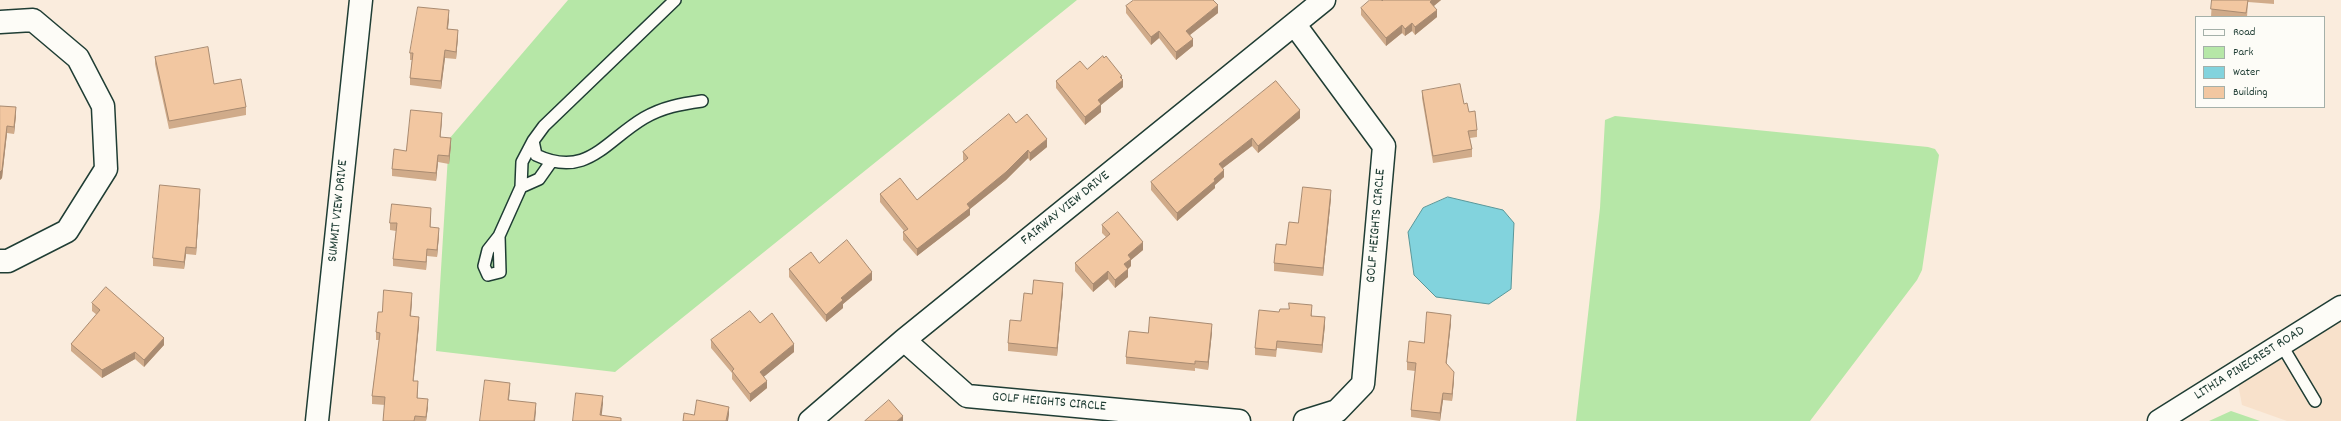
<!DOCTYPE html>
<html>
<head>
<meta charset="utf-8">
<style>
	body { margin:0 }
	#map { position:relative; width:2341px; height:421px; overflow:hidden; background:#faecdd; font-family:Dekko,sans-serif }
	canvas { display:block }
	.legend { position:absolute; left:2195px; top:16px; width:130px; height:92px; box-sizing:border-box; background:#fdfcf7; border:1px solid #a4b0a9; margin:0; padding:5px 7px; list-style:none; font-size:12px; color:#1f3d34 }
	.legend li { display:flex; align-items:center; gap:8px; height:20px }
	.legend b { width:20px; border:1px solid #a4b0a9 }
</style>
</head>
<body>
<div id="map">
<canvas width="2341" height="421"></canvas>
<ul class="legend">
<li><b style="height:5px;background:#fdfcf7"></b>Road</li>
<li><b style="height:11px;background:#b6e7a7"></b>Park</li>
<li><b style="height:11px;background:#82d3dd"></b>Water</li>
<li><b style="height:11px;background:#f2c7a1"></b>Building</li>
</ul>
</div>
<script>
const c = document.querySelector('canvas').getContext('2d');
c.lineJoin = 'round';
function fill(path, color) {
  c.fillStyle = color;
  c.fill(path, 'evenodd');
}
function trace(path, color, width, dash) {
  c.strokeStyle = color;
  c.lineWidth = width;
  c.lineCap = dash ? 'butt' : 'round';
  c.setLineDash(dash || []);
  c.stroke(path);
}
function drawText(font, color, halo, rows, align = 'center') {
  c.font = font + ' Dekko,sans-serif';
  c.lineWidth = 3;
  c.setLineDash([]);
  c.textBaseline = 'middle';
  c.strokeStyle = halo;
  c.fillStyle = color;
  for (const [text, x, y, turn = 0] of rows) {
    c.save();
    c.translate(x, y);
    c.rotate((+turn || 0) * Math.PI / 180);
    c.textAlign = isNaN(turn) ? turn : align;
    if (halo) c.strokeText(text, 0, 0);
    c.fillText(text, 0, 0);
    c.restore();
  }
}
const built = new Path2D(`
	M2341,320v101h-54l-45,-16 -4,-21z`);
const green = new Path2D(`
	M568,0h509l-462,372 -179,-21 13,-212z
	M1615,116l313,31 7,2 4,6 -17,115 -5,10 -107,141h-234l24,-213 5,-88z
	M2231,411l29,10h-51z`);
const water = new Path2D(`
	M1448,197l55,13 11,13 -3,66 -22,15 -53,-7 -22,-22 -6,-43 15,-24z`);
const lane = new Path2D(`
	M675,0l-131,126 -11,15 3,14c51,24 69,-14 108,-37 19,-11 37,-14 58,-17
	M521,187l18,-8 12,-17
	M499,236l1,36 -12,3 -4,-9 4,-16 11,-14 22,-49 1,-25 11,-21
	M2281,344l34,57`);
const street = new Path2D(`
	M0,22l33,-2 45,38 25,48 3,63 -39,62 -59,30h-8
	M1295,25l89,121 -21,238 -26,27 -32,10
	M904,340l63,56 272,25
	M317,421l44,-421
	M810,421l94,-81 420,-340`);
const secondary = new Path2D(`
	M2159,421l182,-114`);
const wall = new Path2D(`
	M1441,0l-7,6 3,11 -22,18 -3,-4 -7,5 -3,-3 -16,13 -25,-31v-7l21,-7z
	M2212,0h62v4l-26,-2 -1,15h-36z
	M1126,6l92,7 -28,22 3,11 -17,14 -17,-22 -8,7 -25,-32z
	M449,18l-1,11 10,8 -2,22 -11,-1 -4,31 -31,-4v-7l2,-18h-2v-7z
	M155,57l59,27 32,23v8l-77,14 -14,-65z
	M1087,69l35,10 1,8 -22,18v7l-16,13 -29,-37v-7z
	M1276,81l24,37 -42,35 -6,-7 -29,22 1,9 -9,8v3l-38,33 -26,-31v-8z
	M1422,91l42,13 5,8 8,18v7l-7,1 2,11v8l-39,6 -11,-65z
	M0,106l16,9 -2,19 -7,-1 -5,45 -2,2z
	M442,120l-2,17 11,8 -2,19 -11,-2 -2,19 -44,-5v-7l14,-18z
	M1016,123l31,24 -17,14 -2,-3 -22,22 -36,29v6l-53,41 -14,-16v-8l1,-1 -24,-29v-8l37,6 47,-39 -1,-1v-8z
	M200,196l-4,59 -10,-1 -2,15 -31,-3v-8z
	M1331,198l-8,78 -49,-5v-8l12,-18 12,-22z
	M431,216l-1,11 9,8 -2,22 -10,-1 -1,14 -33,-4v-7l3,-28 -6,-1v-7z
	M1102,225l41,25 -12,10v6l-3,3v8l-13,11 -7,-9 -15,13 -18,-21v-8l31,-26 -4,-4z
	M819,263l53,17 -29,24v4l-17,14 -37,-45v-8z
	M1063,291l-6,65 -49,-5v-8l13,-22 11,-27z
	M412,301l-1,15 8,9 -6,56 5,8 -1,9 11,9 -2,14h-43l2,-16 -13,-1v-8l7,-56h-3v-8l6,-20z
	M92,303l72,42 -20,22 -9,-8 -33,19 -31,-27v-7l26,-29 -5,-4z
	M1312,313v3l13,9 -3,28 -45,-5 -1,9 -21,-2v-7z
	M760,323l34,29 -31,25 4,11 -17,14 -18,-23v-6l-21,-25v-8z
	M1451,323l-5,41 8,16 -2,21 -9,-1 -3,21 -29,-4v-7l4,-39 -8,-1v-8l17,-19z
	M1212,332l-4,38 -13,-2v3l-69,-7v-7l22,-24z`);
const shadedWall = new Path2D(`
	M1432,0h9l-11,9v-7z
	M1218,5v8l-32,25v-7z
	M449,10v8l-2,18v-7z
	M1437,10v7l-22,18v-8z
	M1412,23v8l-7,5v-7z
	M1402,25v8l-16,13v-8z
	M458,30v7l-2,22v-7z
	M1159,31v7l-8,7v-8z
	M1193,39v7l-17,14v-8z
	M445,50v8l-4,31v-8z
	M1122,76v5l1,-1v7l-22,18v7l-16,13v-8l13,-17z
	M16,107v8l-2,19v-7z
	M1300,110v8l-42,35v-7z
	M442,113v7l-2,24v-7z
	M7,126v7l-5,45 -2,2v-8z
	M451,138v7l-2,19v-8z
	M1252,138v8l-33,25v-7z
	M1047,139v8l-17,14v-8z
	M1028,150v8l-22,22 -36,29v6l-53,41v-7z
	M438,155v7l-2,19v-8z
	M1224,170v7l-9,8v3l-38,33v-8l37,-34z
	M200,189v7l-4,59v-7z
	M1331,190v8l-8,78v-8z
	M431,208v8l-1,18v-7z
	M439,228v7l-2,22v-7z
	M1143,242v8l-12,10v6l-7,6v-8l4,-9z
	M186,247v7l-2,15v-7z
	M427,249v7l-1,14v-8z
	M1128,269v8l-13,11v-8z
	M1108,271v8l-15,13v-8z
	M872,272v8l-29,24v4l-17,14v-7l15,-17z
	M1063,283v8l-6,65v-8z
	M412,293v8l-2,23v-8z
	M1451,315v8l-5,47v-7z
	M419,317v8l-6,63v-7z
	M1325,317v8l-3,28v-8z
	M1212,324v8l-4,38v-8z
	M164,338v7l-20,22v-7z
	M794,344v8l-34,28v-8z
	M135,352v7l-33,19v-8z
	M1454,372v8l-2,21v-7z
	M418,381v8l-1,16v-7z
	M767,381v7l-17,14v-8z
	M510,383v7l-2,18v-8z
	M1443,393v7l-3,21v-8z
	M603,396v8l-2,17 -1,-6z
	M428,399v8l-2,14v-4z
	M536,403v8l-1,10h-1z
	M729,407v8l-1,6h-2z
	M903,416v5h-6z`);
const building = new Path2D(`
	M1134,0h79l5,5 -32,26 7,8 -17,13 -17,-21 -8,6 -25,-31z
	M1370,0h12v1l1,-1h49l-2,2 7,8 -22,17 -3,-4 -7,6 -3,-4 -16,13 -25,-30z
	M2212,0h36l-2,13 -35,-4z
	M418,7l31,3 -2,19 11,1 -2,22 -11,-2 -4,31 -31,-3 3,-25h-3z
	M208,47l6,37 27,-5 5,28 -77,14 -14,-64z
	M1103,56l1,2 2,-2 16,20 -2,1 3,3 -25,20 3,4 -16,13 -29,-36 24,-20 7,8z
	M1276,81l24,29 -42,36 -6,-8 -33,26 5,6 -10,9 1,2 -38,32 -26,-31z
	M1460,84l4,20 3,-1 2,9 6,-1 2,19 -9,1 4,18 -39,7 -11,-65z
	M0,106l16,1 -2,20 -7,-1 -5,44 -2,2z
	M411,110l31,3 -2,24 11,1 -2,18 -11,-1 -2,18 -44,-4 2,-20 12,2z
	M1009,114l7,9 11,-9 20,25 -17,14 -2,-3 -22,22 -39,32 3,4 -53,41 -14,-17 5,-3 -28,-35 20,-16 17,22 51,-42 -5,-6z
	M160,185l40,4 -4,59 -10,-1 -2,15 -31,-4z
	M1303,187l28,3 -8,78 -49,-5 2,-19 10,1 3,-23 9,1z
	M392,204l39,4 -1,19 9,1 -2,22 -10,-1 -1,13 -33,-3 4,-36h-7z
	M1118,212l25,30 -15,13 3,4 -7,5 4,5 -13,11 -7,-9 -15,13 -18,-21 35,-29 -8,-9z
	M847,240l25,32 -31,26 2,2 -17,15 -37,-46 22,-17 8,11z
	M1034,280l29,3 -6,65 -49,-5 2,-23 11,1 3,-28 8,1z
	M106,287l58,51 -20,22 -9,-8 -33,18 -31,-26 29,-34 -8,-7z
	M384,290l28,3 -2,23 9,1 -6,64h5l-1,17 11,1 -2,18 -11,-1 -1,5h-31l2,-24 -13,-1 8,-63 -4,-1 2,-20h4z
	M1289,303l23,2 -1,11 14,1 -3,28 -45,-4 -1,9 -21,-2 4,-38 20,2 1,-3h9z
	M750,311l10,12 12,-10 22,31 -34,28 7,9 -17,13 -18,-23 2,-2 -23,-29z
	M1427,312l24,3 -5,48 8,9 -2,22 -9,-1 -3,20 -29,-3 5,-47 -9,-1 2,-21 15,2z
	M1150,317l62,7 -4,38 -13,-1v3l-69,-7 3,-26 19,2z
	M485,380l25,3 -2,17 28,3 -2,18h-54z
	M576,393l27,3 -3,19 21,3v3h-48z
	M697,400l32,7 -3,14h-43l1,-8 10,2z
	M889,400l14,16 -6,5h-32z`);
const streetNames = [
	["FAIRWAY VIEW DRIVE",1066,209,-39],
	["SUMMIT VIEW DRIVE",339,211,-84],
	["GOLF HEIGHTS CIRCLE",1377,226,-85],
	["LITHIA PINECREST ROAD",2250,364,-32],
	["GOLF HEIGHTS CIRCLE",1049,403,5]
];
fill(built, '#f8e1cb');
fill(green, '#b6e7a7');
fill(water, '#82d3dd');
trace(water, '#5a9799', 1);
trace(lane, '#1f3d34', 14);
trace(street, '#1f3d34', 25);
trace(secondary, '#1f3d34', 25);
trace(lane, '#fdfcf7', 11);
trace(street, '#fdfcf7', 22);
trace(secondary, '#fdfcf7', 22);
fill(wall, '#d0ab8a');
fill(shadedWall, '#a98b71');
fill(building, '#f2c7a1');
trace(building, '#a98b71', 1);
drawText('14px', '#1f3d34', '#fdfcf7', streetNames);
</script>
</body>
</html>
